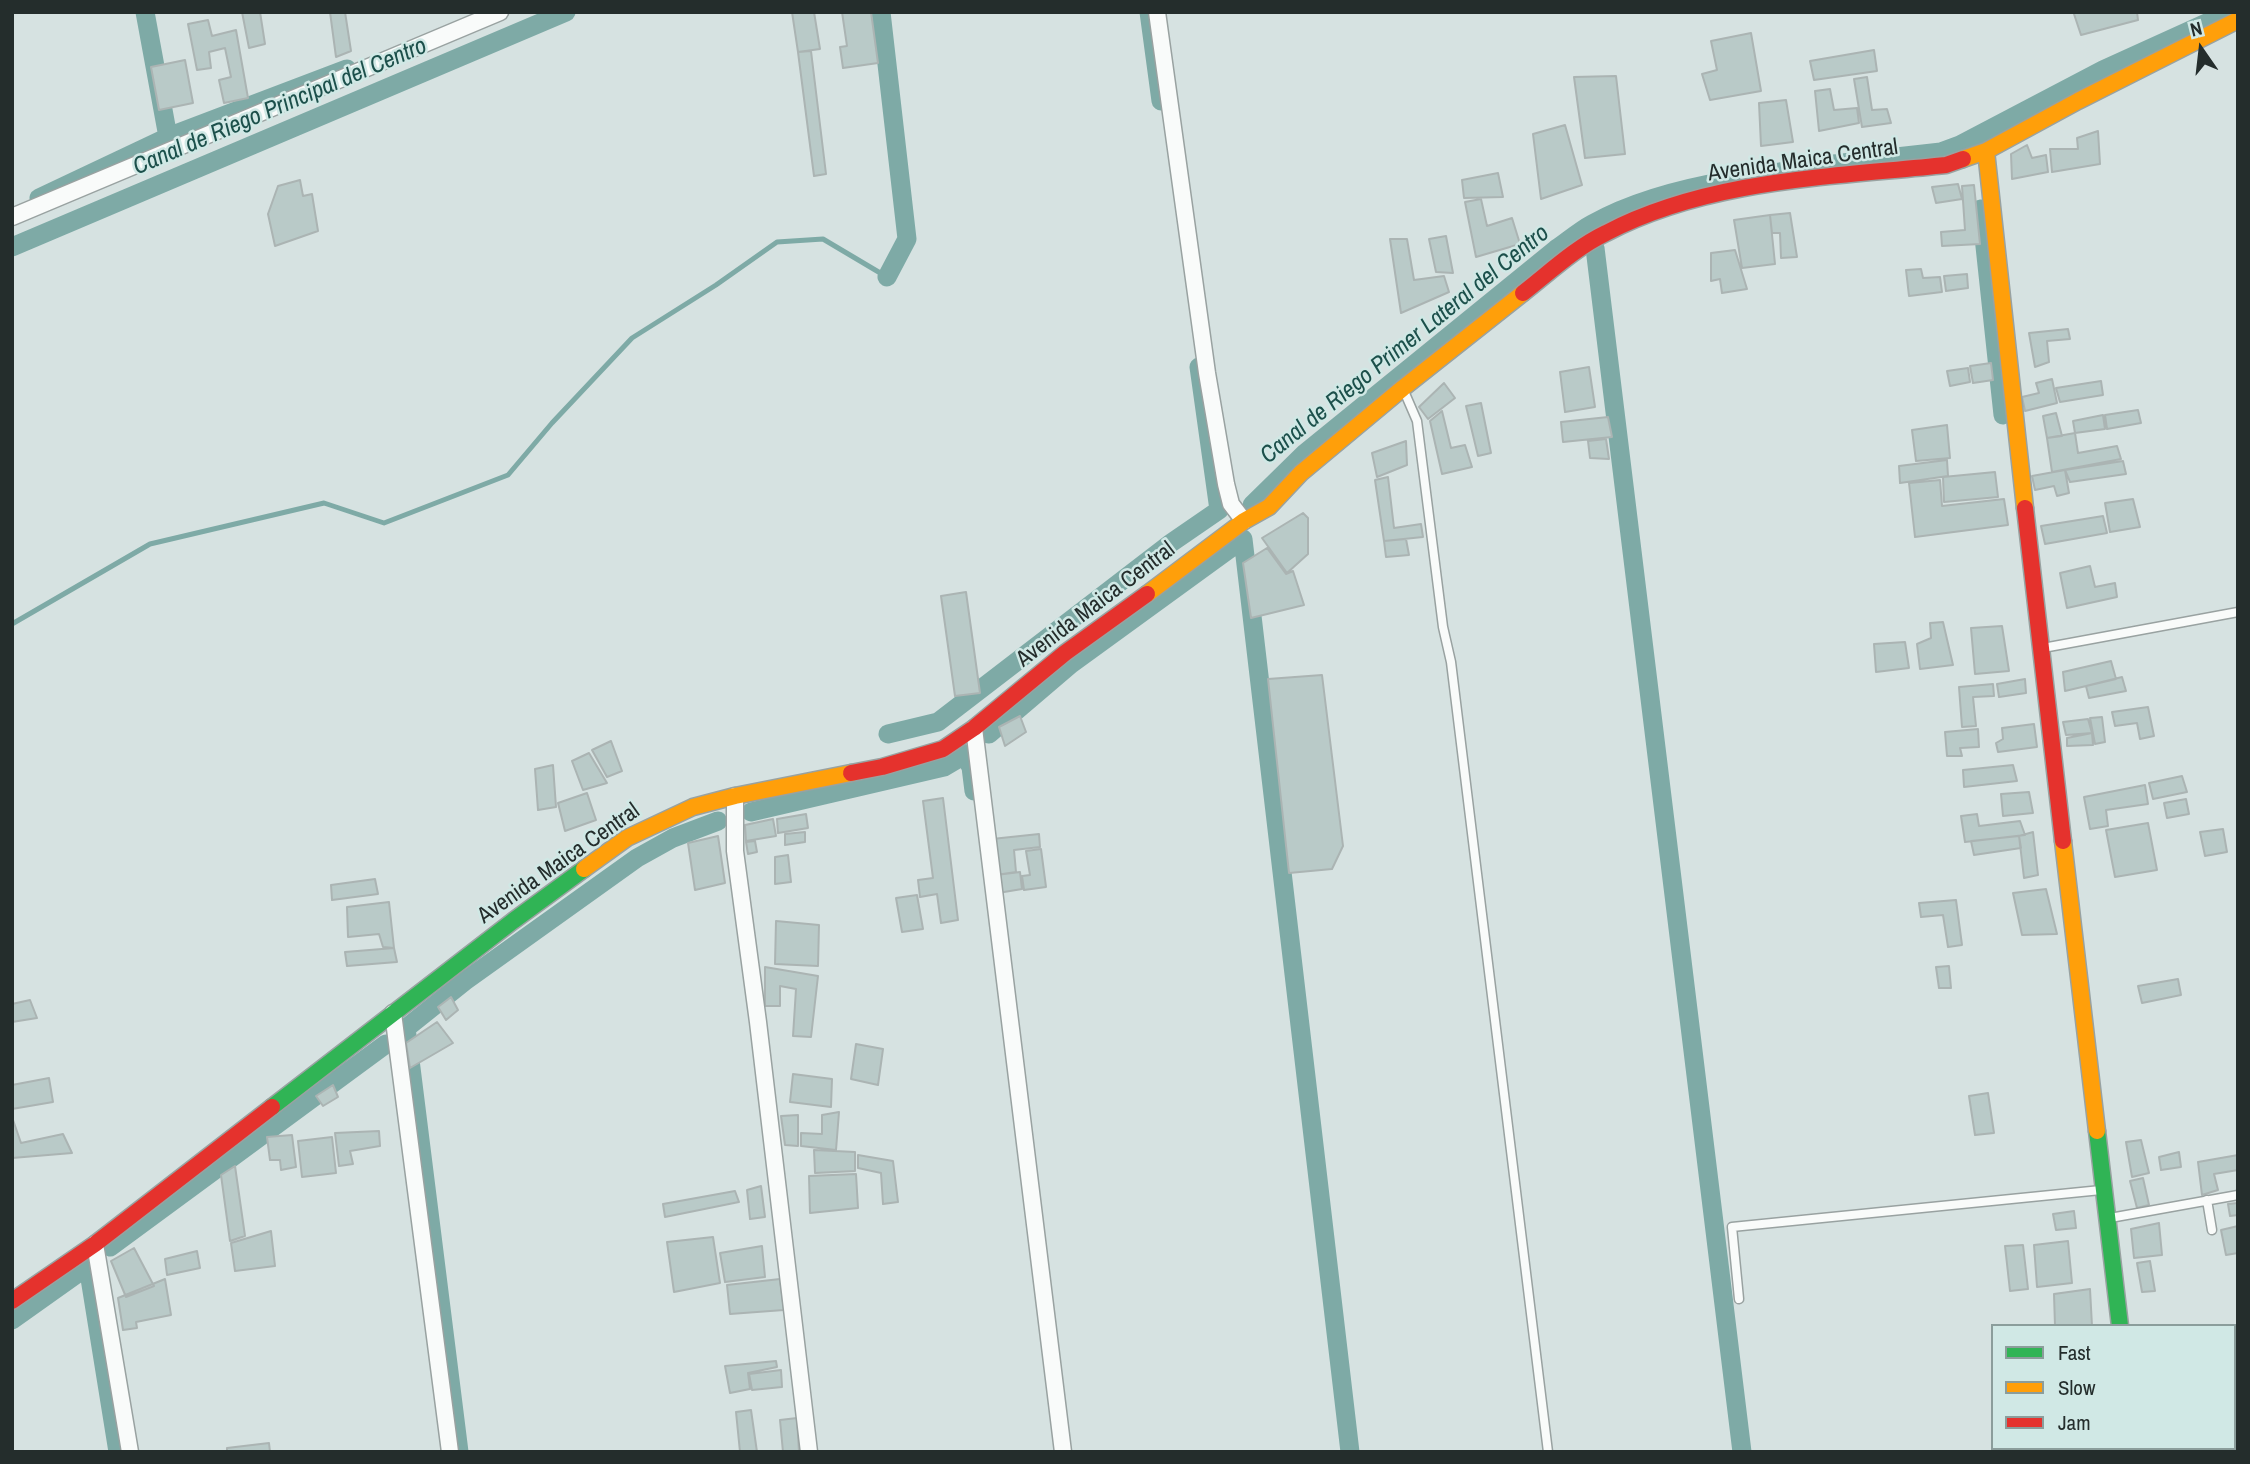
<!DOCTYPE html>
<html>
<head>
<meta charset="utf-8">
<style>
	body { margin:0 }
	#map { position:relative; width:2250px; height:1464px; overflow:hidden; background:#d6e2e1; font-family:"Archivo Narrow",sans-serif }
	canvas { display:block }
	.frame { position:absolute; inset:0; border:14px solid #242d2c; pointer-events:none }
	.legend { position:absolute; left:1991px; top:1324px; width:245px; height:126px; box-sizing:border-box; background:#d0e8e5; border:2px solid #8b9d9b; margin:0; padding:9px 12px; list-style:none; font-size:21px; color:#242d2c }
	.legend li { display:flex; align-items:center; gap:14px; height:35px }
	.legend b { width:35px; border:2px solid #8b9d9b }
	.north { position:absolute; left:2166px; top:14px; width:70px; height:70px; -webkit-text-stroke:5px #d0e8e5; paint-order:stroke; rotate:346deg; font-size:19px; font-weight:700; line-height:28px; text-align:center; color:#242d2c }
	.north::after { content:''; display:block; margin:auto; width:24px; height:32px; background:#242d2c; clip-path:polygon(50% 0,100% 100%,50% 72%,0 100%) }
</style>
</head>
<body>
<div id="map">
<canvas width="2250" height="1464"></canvas>
<div class="frame"></div>
<ul class="legend">
<li><b style="height:9px;background:#30b455"></b>Fast</li>
<li><b style="height:9px;background:#ff9f0a"></b>Slow</li>
<li><b style="height:9px;background:#e5322d"></b>Jam</li>
</ul>
<div class="north">N</div>
</div>
<script>
const c = document.querySelector('canvas').getContext('2d');
c.lineJoin = 'round';
function trace(path, color, width, dash) {
  c.strokeStyle = color;
  c.lineWidth = width;
  c.lineCap = dash ? 'butt' : 'round';
  c.setLineDash(dash || []);
  c.stroke(path);
}
function fill(path, color) {
  c.fillStyle = color;
  c.fill(path, 'evenodd');
}
function drawText(font, color, halo, rows, align = 'center') {
  c.font = font + ' "Archivo Narrow",sans-serif';
  c.lineWidth = 5;
  c.setLineDash([]);
  c.textBaseline = 'middle';
  c.strokeStyle = halo;
  c.fillStyle = color;
  for (const [text, x, y, turn = 0] of rows) {
    c.save();
    c.translate(x, y);
    c.rotate((+turn || 0) * Math.PI / 180);
    c.textAlign = isNaN(turn) ? turn : align;
    if (halo) c.strokeText(text, 0, 0);
    c.fillText(text, 0, 0);
    c.restore();
  }
}
const stream = new Path2D(`
	M12,624l138,-80 174,-41 60,20 124,-48 44,-52 80,-85 84,-53 61,-43 46,-3 64,38`);
const canal = new Path2D(`
	M145,12l23,125
	M881,12l26,227 -20,38
	M1149,12l12,89
	M1768,174l39,-7 134,-15 19,-7 143,-75 108,-49 10,-9
	M39,198l129,-61 179,-68
	M1981,209l22,206
	M12,247l554,-235
	M1595,248l147,1204
	M1252,505l53,-52 251,-204c12,-8 23,-18 36,-25 43,-24 91,-36 139,-44
	M1243,539l107,913
	M888,734l50,-12 233,-179 48,-33 -20,-143
	M989,734l82,-70 172,-125
	M964,755l7,12 3,24
	M751,812l193,-45 22,-13
	M406,1028l53,424
	M405,1029l60,-48 172,-123 36,-20 45,-17
	M110,1247l276,-203
	M12,1320l76,-54 30,186
	M2121,1448v4`);
const building = new Path2D(`
	M242,12h18l5,32 -16,4z
	M330,12h15l6,39 -15,6z
	M792,12h22l6,37 -22,3z
	M842,12h29l7,51 -35,5 -3,-21 7,-1z
	M2075,12h62l1,8 -57,15 -7,-21z
	M208,20l4,16 24,-6 12,68 -24,5 -5,-23 12,-3 -6,-29 -16,4 2,16 -14,2 -9,-46z
	M1751,33l10,58 -51,9 -8,-26 15,-4 -6,-29z
	M1874,50l3,21 -63,9 -4,-19z
	M811,51l15,123 -12,2 -16,-124z
	M185,60l8,43 -34,7 -8,-43z
	M1616,76l9,78 -40,4 -11,-81z
	M1867,77l5,33 15,-1 4,14 -29,4 -8,-48z
	M1830,89l4,21 23,-2 2,15 -40,8 -4,-40z
	M1786,100l7,42 -32,4 -2,-43z
	M1565,125l17,60 -41,14 -8,-65z
	M2098,131l2,33 -48,8 -2,-23h28l-1,-11z
	M2027,145l5,13 14,-3 2,17 -36,7 -1,-25z
	M1498,173l5,24 -39,1 -2,-18z
	M300,180l3,16 9,-2 6,37 -43,15 -7,-32 10,-28z
	M1958,184l4,15 -26,4 -4,-16z
	M1974,185l6,59 -38,2 -1,-14 24,-2 -3,-44z
	M1481,199l6,27 25,-8 8,26 -44,13 -11,-55z
	M1790,213l7,44 -16,1 -1,-25h-8l-2,-18z
	M1770,215l5,49 -33,4 -8,-48z
	M1446,236l7,37 -17,-1 -7,-33z
	M1390,239h17l7,41 30,-4 5,16 -48,21z
	M1735,250l12,39 -25,4 -2,-14 -9,2v-28z
	M1921,269l2,9 17,-1 2,15 -33,4 -3,-26z
	M1967,274l1,14 -22,3 -2,-15z
	M2068,329l2,10 -23,2 2,21 -14,5 -6,-34z
	M1991,363l2,17 -20,3 -3,-17z
	M1589,367l6,40 -30,5 -5,-40z
	M1968,368l2,14 -20,4 -3,-15z
	M2052,379l5,24 -32,8 -3,-14 17,-4 -3,-10z
	M2101,381l2,14 -43,7 -4,-14z
	M1444,383l11,15 -27,21 -9,-12z
	M1481,403l10,50 -13,3 -12,-50z
	M2138,410l3,13 -34,6 -2,-14z
	M1442,411l9,37 14,-3 7,22 -30,7 -12,-53z
	M2056,413l6,23 -15,2 -4,-22z
	M2103,415l2,14 -30,4 -2,-12z
	M1608,417l4,20 -49,5 -2,-20z
	M1947,425l3,33 -34,3 -4,-31z
	M2075,433l3,20 39,-7 4,13 -69,13 -5,-34z
	M1606,439l3,20 -19,-1 -2,-17z
	M1406,441l1,24 -30,12 -5,-24z
	M1947,460l1,16 -48,7 -1,-17z
	M2123,461l3,13 -56,8 -5,-12z
	M2065,470l4,23 -12,3 -3,-10 -19,4 -3,-14z
	M1995,472l3,25 -54,5 -1,-25z
	M1388,477l6,51 27,-4 2,13 -39,4 -9,-61z
	M1940,480l2,26 62,-7 4,26 -93,12 -6,-54z
	M2133,499l7,28 -30,5 -5,-29z
	M1303,513l5,5v36l-21,19 -25,-35z
	M2103,516l4,17 -62,11 -4,-18z
	M1406,539l3,16 -23,2 -2,-16z
	M1267,548l19,26 7,-3 11,34 -53,13 -8,-55z
	M2090,566l5,21 20,-4 2,14 -50,11 -7,-35z
	M966,592l14,101 -25,3 -14,-100z
	M1943,622l10,43 -33,4 -3,-25 14,-6 -1,-15z
	M2002,626l7,45 -34,3 -4,-46z
	M1905,642l4,26 -33,4 -2,-28z
	M2111,661l5,18 -51,12 -2,-19z
	M1322,675l21,171 -11,23 -43,4 -21,-194z
	M2122,677l4,14 -37,7 -3,-12z
	M2025,679l1,14 -27,4 -2,-13z
	M1993,684l1,12 -21,1 3,29 -14,1 -3,-40z
	M2148,707l6,29 -14,3 -3,-16 -22,3 -3,-14z
	M1020,716l6,16 -21,14 -6,-19z
	M2102,717l3,25 -10,2 -5,-26z
	M2088,719l4,14 -26,2 -3,-13z
	M2034,724l3,23 -39,5 -2,-9 7,-4 -1,-11z
	M1978,729l1,18 -19,1 2,8h-15l-2,-24z
	M2092,733l1,12 -26,1v-8z
	M611,741l11,30 -15,6 -15,-27z
	M589,753l18,30 -24,7 -11,-29z
	M553,765l3,42 -18,3 -3,-41z
	M2013,765l4,16 -53,6 -1,-17z
	M2182,776l5,16 -34,7 -4,-16z
	M2145,785l3,19 -42,6 2,16 -18,3 -6,-32z
	M2029,792l4,21 -30,3 -2,-22z
	M587,793l9,27 -31,11 -7,-28z
	M943,798l15,122 -17,3 -4,-29 -17,3 -2,-17 15,-2 -10,-77z
	M2186,799l3,15 -22,4 -3,-15z
	M806,814l2,14 -30,5 -1,-14z
	M1977,814l2,12 41,-5 5,14 -60,7 -4,-26z
	M773,819l3,17 -30,5 -1,-16z
	M2148,823l9,47 -42,7 -9,-47z
	M2223,829l4,23 -22,4 -5,-24z
	M805,832v10l-20,3v-11z
	M2033,832l5,43 -14,3 -5,-42z
	M1039,834l1,13 -26,3 2,22 -20,3 -4,-36z
	M718,836l7,47 -30,7 -7,-47z
	M2019,836l2,12 -47,7 -3,-14z
	M755,841l2,11 -9,2 -2,-12z
	M1041,849l5,38 -22,3 -2,-14 8,-1 -4,-24z
	M788,855l3,27 -16,2v-27z
	M1020,872l2,17 -24,4 -2,-18z
	M375,879l3,15 -46,6 -1,-15z
	M2046,889l11,45 -35,1 -9,-42z
	M917,895l6,34 -21,3 -6,-34z
	M1956,900l6,45 -14,2 -5,-32 -22,2 -2,-14z
	M389,902l5,46 -11,-1 -4,-13 -31,3 -1,-30z
	M776,921l43,4 -1,41 -43,-2z
	M394,948l3,14 -50,4 -2,-14z
	M1949,966l2,22h-12l-3,-21z
	M765,967l53,9 -7,61 -18,-1 3,-47 -16,-3v20h-15z
	M2178,979l3,16 -39,8 -4,-17z
	M451,997l7,13 -12,10 -8,-13z
	M30,1000l7,18 -25,4v-18z
	M437,1022l16,21 -43,25 -4,-25z
	M856,1044l27,5 -5,36 -27,-6z
	M793,1074l39,5 -1,28 -41,-5z
	M49,1078l4,24 -41,7v-24z
	M333,1085l5,12 -15,9 -7,-10z
	M1988,1093l6,40 -19,2 -6,-39z
	M839,1112l-3,38 -35,-4v-13l21,1v-19z
	M798,1115v31l-13,-1 -4,-29z
	M12,1117l9,26 42,-9 9,19 -60,5z
	M379,1131l1,15 -30,5 3,13 -14,2 -4,-33z
	M292,1135l4,32 -15,3 -1,-10h-10l-3,-23z
	M332,1137l4,36 -34,4 -4,-36z
	M2141,1140l8,33 -17,4 -6,-35z
	M814,1150l41,2v19l-40,2z
	M2179,1152l2,15 -20,3 -2,-13z
	M858,1155l35,6 5,41 -15,2 -2,-31 -23,-5z
	M2238,1155v15l-24,4 4,16 -16,5 -4,-33z
	M235,1166l10,70 -15,5 -9,-66z
	M856,1174l2,34 -48,5 -1,-37z
	M2143,1178l6,27 -12,3 -7,-27z
	M761,1186l4,31 -15,2 -3,-29z
	M735,1191l4,11 -74,15 -2,-13z
	M2238,1203v12l-8,1 -2,-12z
	M2074,1211l2,17 -20,2 -3,-16z
	M2159,1223l3,32 -28,3 -3,-29z
	M2238,1226v27l-12,2 -5,-25z
	M271,1231l4,35 -40,5 -4,-28z
	M713,1237l7,46 -46,9 -7,-50z
	M2068,1241l4,42 -35,4 -3,-42z
	M2023,1245l5,44 -18,2 -5,-45z
	M762,1246l3,31 -40,5 -5,-29z
	M134,1248l20,38 -28,11 -15,-36z
	M197,1251l3,17 -33,7 -2,-16z
	M2150,1261l5,30 -13,1 -5,-29z
	M165,1279l6,36 -35,7 1,6 -14,2 -5,-32z
	M780,1279l4,31 -54,4 -3,-29z
	M2090,1289l2,37h-37l-1,-32z
	M776,1361l1,6 -29,6 2,16 -20,4 -5,-27z
	M781,1370l1,17 -30,3 -3,-16z
	M751,1410l6,42h-17l-4,-40z
	M797,1418l2,34h-16l-3,-32z
	M269,1443l1,9h-43v-4z
	M2086,1448l1,4h-40l-1,-3z`);
const lane = new Path2D(`
	M1404,391l13,30 26,206 8,35 97,790
	M2043,648l195,-36
	M2207,1200l5,30
	M2110,1218l128,-23
	M1739,1299l-7,-72 369,-37`);
const street = new Path2D(`
	M1157,12l50,361 19,111 5,20 13,17
	M12,217l488,-205
	M974,728l89,724
	M735,796v55l23,171 51,430
	M393,1013l57,439
	M95,1244l35,208`);
const fast = new Path2D(`
	M272,1107l241,-186 71,-52
	M2097,1131l23,195`);
const slow = new Path2D(`
	M1986,151l39,357
	M1963,159l23,-8 92,-50 160,-81
	M1147,594l97,-73 25,-14 32,-34 102,-85 120,-95
	M2063,841l34,290
	M584,869l43,-31 66,-31 42,-11 116,-23`);
const jam = new Path2D(`
	M1523,293c27,-21 52,-45 83,-60 103,-54 227,-56 340,-68l17,-6
	M2025,508l38,333
	M851,773l31,-6 61,-18 31,-21 91,-75 82,-59
	M12,1301l83,-57 177,-137
	M2132,1448l1,4`);
const streetNames = [
	["Avenida Maica Central",1803,161,-8],
	["Avenida Maica Central",1096,605,-37],
	["Avenida Maica Central",559,864,-35]
];
const waterNames = [
	["Canal de Riego Principal del Centro",280,107,-23],
	["Canal de Riego Primer Lateral del Centro",1405,345,-39]
];
trace(stream, '#7eaaa6', 5);
trace(canal, '#7eaaa6', 19);
fill(building, '#b9cac8');
trace(building, '#abb4b3', 2);
trace(lane, '#99a2a1', 11);
trace(street, '#99a2a1', 19);
trace(fast, '#99a2a1', 19);
trace(slow, '#99a2a1', 19);
trace(jam, '#99a2a1', 19);
trace(lane, '#f9fbfa', 8);
trace(street, '#f9fbfa', 16);
trace(fast, '#30b455', 16);
trace(slow, '#ff9f0a', 16);
trace(jam, '#e5322d', 16);
drawText('23px', '#242d2c', '#d0e8e5', streetNames);
drawText('italic 24px', '#1c504b', '#d0e8e5', waterNames);
</script>
</body>
</html>
